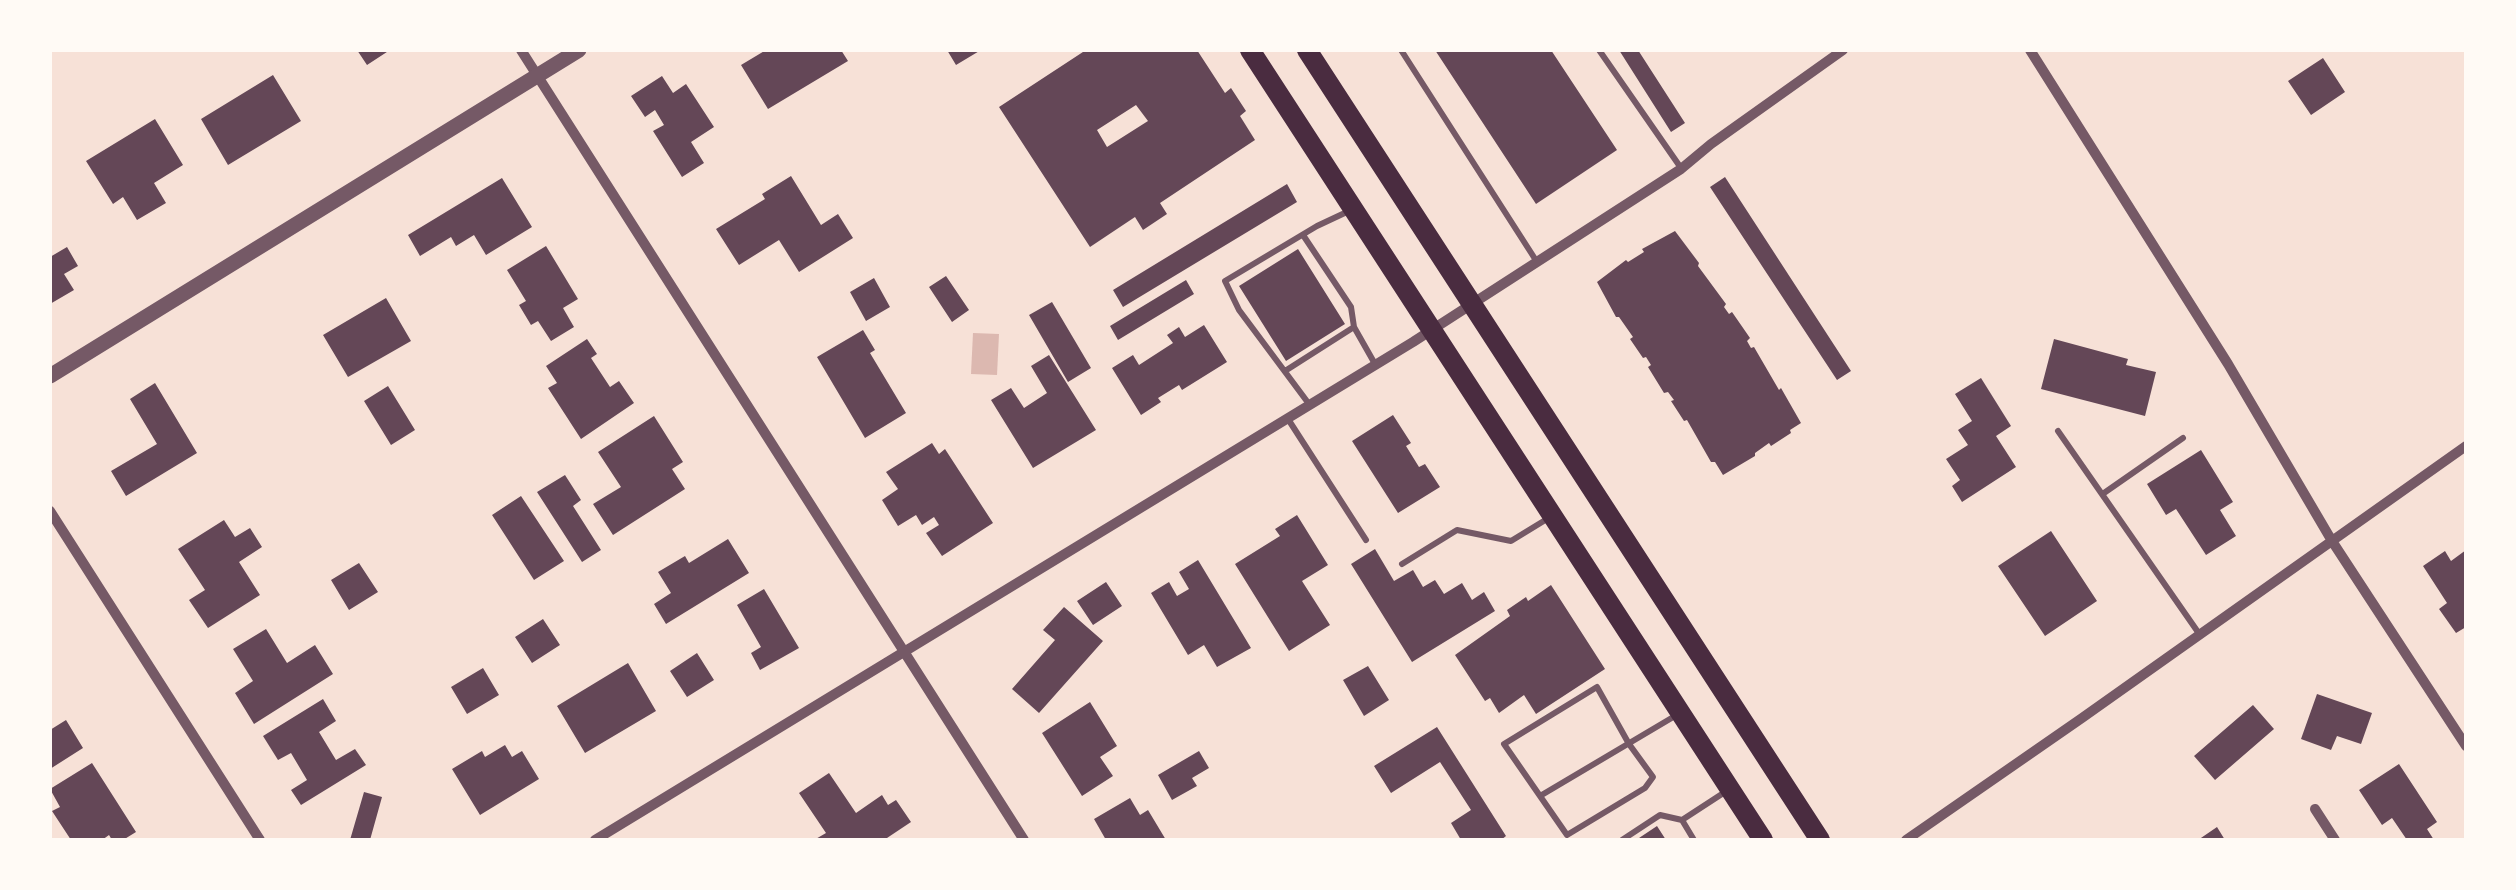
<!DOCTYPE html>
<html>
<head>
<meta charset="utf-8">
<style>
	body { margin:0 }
	#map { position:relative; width:2516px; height:890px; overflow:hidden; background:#f7e1d7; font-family:"Noto Serif",serif }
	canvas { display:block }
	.frame { position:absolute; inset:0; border:52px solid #fffaf5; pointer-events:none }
</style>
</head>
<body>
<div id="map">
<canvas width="2516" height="890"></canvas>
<div class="frame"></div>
</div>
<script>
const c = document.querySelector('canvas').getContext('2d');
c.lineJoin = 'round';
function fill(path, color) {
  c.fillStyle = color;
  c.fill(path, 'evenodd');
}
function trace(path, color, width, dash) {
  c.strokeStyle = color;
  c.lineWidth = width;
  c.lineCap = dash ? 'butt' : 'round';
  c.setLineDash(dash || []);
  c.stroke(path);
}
const water = new Path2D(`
	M973,333l26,1 -2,41 -26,-1z`);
const building = new Path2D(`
	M357,50h33l-23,15z
	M766,50h75l7,11 -80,48 -27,-44z
	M947,50h34l-25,15z
	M1086,50h111l28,43 6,-5 15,23 -6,5 15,24 -95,63 7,11 -24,16 -8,-13 -45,30 -91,-140zM1136,105l12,16 -41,26 -10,-17z
	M1435,50h116l66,100 -81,54z
	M1619,50h19l47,73 -14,9z
	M2323,58l22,34 -34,23 -23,-34z
	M273,75l28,46 -73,44 -27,-46z
	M662,76l11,17 13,-9 28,43 -23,15 13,21 -22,14 -29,-46 11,-6 -9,-15 -10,7 -14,-21z
	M155,119l28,46 -29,18 12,20 -29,17 -14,-23 -10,7 -27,-43z
	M791,176l30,49 17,-11 15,24 -54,34 -20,-32 -40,25 -23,-36 49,-30 -3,-5z
	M1725,177l126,194 -14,9 -127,-193z
	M502,178l30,49 -46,28 -12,-20 -18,11 -5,-9 -31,19 -12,-21z
	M1287,184l10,18 -174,105 -10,-17z
	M1675,231l24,32 -1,3 28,38 -2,3 5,7 3,-2 18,26 -3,3 4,7 3,-1 25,43 2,-2 20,35 -11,7 1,3 -20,13 -2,-3 -14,10v3l-32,19 -8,-13h-4l-24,-42 -3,1 -13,-20 3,-1 -6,-8 -4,1 -16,-26 3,-2 -5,-8 -3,1 -13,-19 3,-2 -14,-20h-3l-19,-35 29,-22 2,2 16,-10 -2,-3z
	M546,246l32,53 -15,9 11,19 -23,14 -13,-20 -7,4 -12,-20 7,-4 -19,-31z
	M67,247l11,19 -14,8 10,16 -24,14v-47z
	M1298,249l47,75 -59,37 -47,-75z
	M946,276l23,34 -17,12 -23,-35z
	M874,278l16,29 -24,14 -16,-29z
	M1186,280l8,14 -76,46 -8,-14z
	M386,298l25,43 -63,36 -25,-42z
	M1052,302l39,66 -23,14 -39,-67z
	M1204,325l23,37 -45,28 -3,-5 -21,13 3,4 -20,13 -29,-47 21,-13 6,10 34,-22 -6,-8 12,-8 6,10z
	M863,330l12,20 -5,3 36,60 -41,25 -48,-81z
	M587,339l10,15 -6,4 19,29 9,-6 15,22 -53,36 -33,-51 9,-5 -11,-17z
	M2054,339l74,20 -2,6 30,7 -11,44 -104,-27z
	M1049,355l47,75 -63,38 -42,-68 20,-12 13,20 23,-15 -16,-27z
	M1981,378l30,48 -15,10 20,31 -54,35 -10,-16 8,-6 -14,-21 22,-14 -10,-15 14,-9 -17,-27z
	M155,383l42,70 -71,43 -15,-25 46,-27 -27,-45z
	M388,386l27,44 -24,15 -27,-44z
	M1393,415l18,28 -5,3 13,21 6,-3 15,23 -42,26 -46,-72z
	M654,416l29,46 -11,7 13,20 -72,46 -20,-31 28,-17 -23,-35z
	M932,443l7,11 6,-5 48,74 -51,33 -16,-23 13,-8 -5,-8 -12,8 -6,-10 -18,11 -16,-26 16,-11 -12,-17z
	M2201,450l32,52 -13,8 16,26 -30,19 -30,-46 -10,6 -19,-31z
	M565,475l16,25 -8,6 28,44 -19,12 -45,-70z
	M521,496l43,65 -30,19 -42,-65z
	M1297,515l31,50 -26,16 28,44 -41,26 -54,-87 45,-28 -5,-7z
	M224,520l11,17 15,-9 12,19 -23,15 21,33 -52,33 -19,-28 16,-10 -27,-41z
	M2051,531l46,70 -52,35 -47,-70z
	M728,539l21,34 -83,51 -12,-20 17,-11 -13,-21 27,-16 4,7z
	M1375,549l19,32 19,-11 10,17 12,-7 9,14 18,-11 10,17 12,-8 11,19 -83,51 -61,-98z
	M2466,550v77l-10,6 -17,-24 8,-6 -24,-37 22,-15 6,10z
	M1198,560l53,88 -34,19 -13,-22 -16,10 -37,-62 18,-11 8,14 12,-7 -10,-17z
	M359,563l19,29 -29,18 -18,-30z
	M1106,582l16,24 -29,19 -16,-24z
	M1551,585l54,84 -69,45 -12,-19 -25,18 -9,-15 -5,3 -30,-46 55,-39 -3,-6 19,-13 2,4z
	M764,589l35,59 -39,22 -9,-17 10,-6 -24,-42z
	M1064,607l39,34 -64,72 -27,-24 43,-49 -12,-10z
	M543,619l17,26 -28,18 -17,-26z
	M266,629l21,34 28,-18 18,29 -79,50 -19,-31 18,-12 -20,-32z
	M697,653l17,27 -27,17 -17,-26z
	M628,663l28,48 -71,42 -28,-47z
	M1368,666l21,34 -25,16 -21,-36z
	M483,668l16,27 -32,19 -16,-27z
	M2317,694l55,19 -11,31 -24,-8 -6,14 -30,-11z
	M323,699l13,22 -17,11 17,28 19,-11 11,16 -65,40 -10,-15 16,-10 -16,-27 -13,7 -15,-24z
	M1090,702l27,44 -17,11 13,19 -31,20 -40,-63z
	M2253,705l21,24 -59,51 -21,-24z
	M66,720l17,28 -33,21v-39z
	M1437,727l69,109 -5,4h-40l-10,-17 20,-13 -31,-48 -49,31 -17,-27z
	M505,745l7,12 10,-6 17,28 -59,36 -28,-46 30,-18 3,6z
	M1199,751l10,17 -17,10 5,8 -25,14 -14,-25z
	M92,763l44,69 -13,8h-11l-3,-5 -7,5h-31l-19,-29 8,-4 -10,-18z
	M2399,764l38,58 -10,7 7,11h-27l-15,-22 -10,7 -23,-35z
	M829,773l27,40 26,-18 6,10 8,-5 15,22 -27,18h-70l12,-7 -27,-40z
	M364,792l18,5 -12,43h-20z
	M1130,798l10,17 8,-5 18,30h-60l-12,-21z
	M1657,826l9,14h-30z
	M2217,827l8,13h-27z`);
const service = new Path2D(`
	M1401,50l136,212
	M1599,50l82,118
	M1303,235l48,72 3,20 21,37
	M1285,371l69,-44
	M1309,404l-70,-94 -14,-29 92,-55 32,-15
	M1288,419l78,121
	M2058,431l142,204
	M2104,493l79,-55
	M1402,564l55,-34 54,11 36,-22
	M1540,796l27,39 78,-47 8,-11 -24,-33 -32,-57 -93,57 36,52 135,-80
	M1682,820l12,20
	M1622,840l38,-25 22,5 43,-28`);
const minor = new Path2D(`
	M521,50l503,790
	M2030,50l198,314 104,177 134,205
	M50,511l210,329
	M2315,809l20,31
	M595,840l818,-498 268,-173 30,-25 132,-94
	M1906,840l176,-122 384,-272`);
const tertiary = new Path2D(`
	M50,376l529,-326`);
const primary = new Path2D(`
	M1250,50l513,790
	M1307,50l513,790`);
fill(water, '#dcb8b0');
fill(building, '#644757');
trace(service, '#755966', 6);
trace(minor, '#755966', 10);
trace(tertiary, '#755966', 15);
trace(primary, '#4a2c40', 20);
</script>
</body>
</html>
